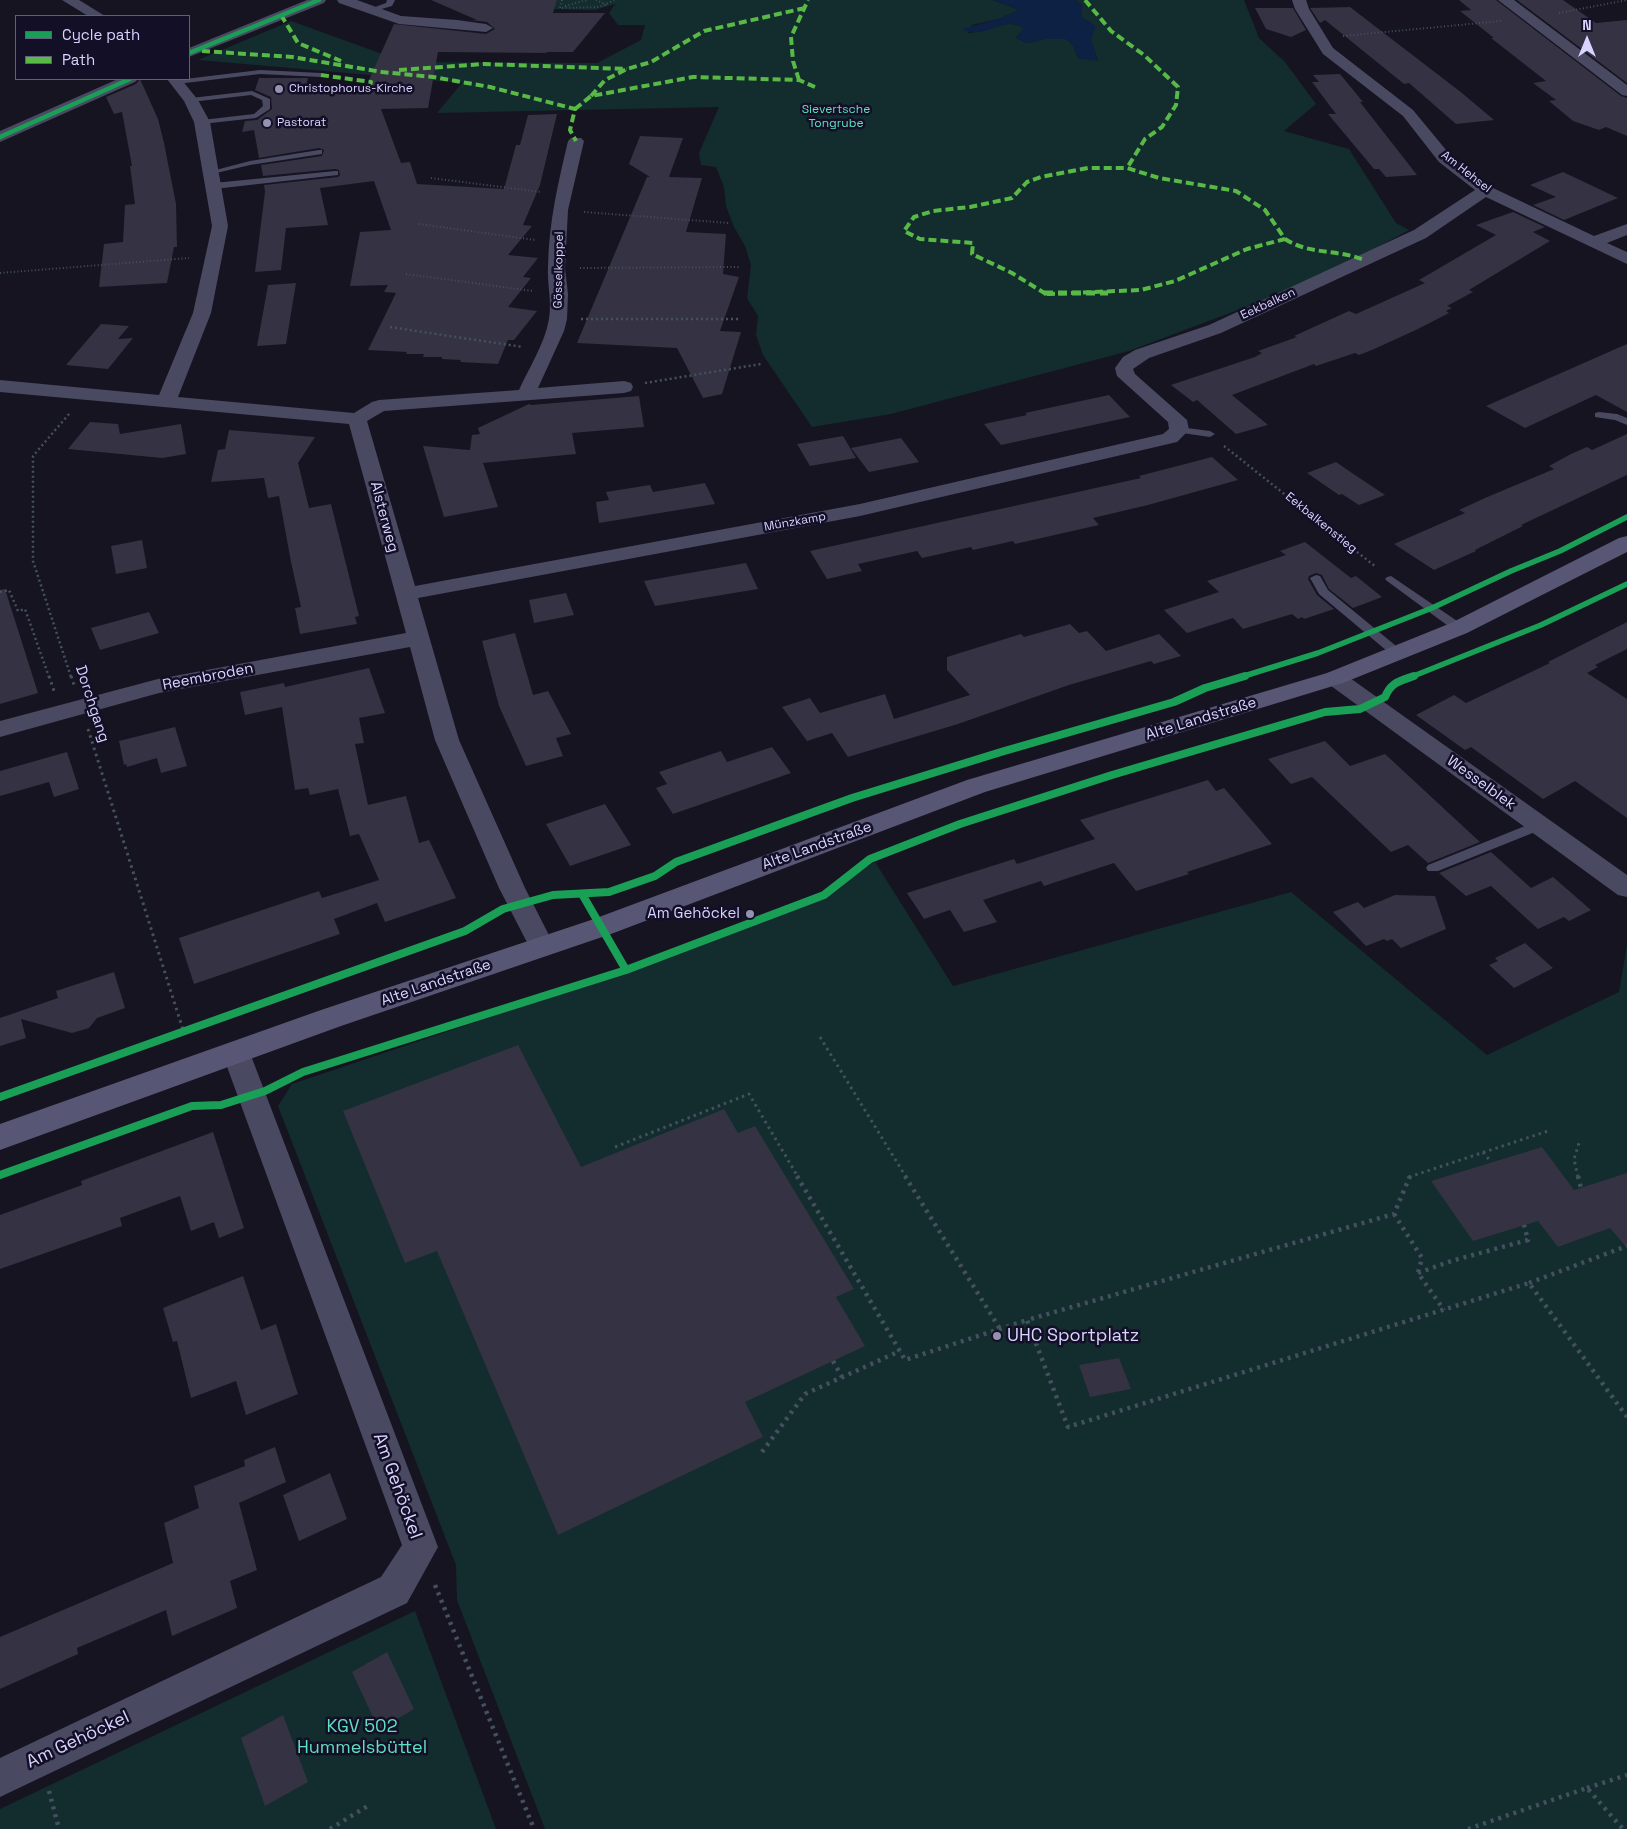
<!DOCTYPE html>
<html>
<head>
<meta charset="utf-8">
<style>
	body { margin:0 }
	#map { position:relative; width:1627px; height:1829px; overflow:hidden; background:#161421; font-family:"Space Grotesk",sans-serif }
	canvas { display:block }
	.legend { position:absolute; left:15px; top:15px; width:175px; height:65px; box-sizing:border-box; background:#130f26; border:1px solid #625e7d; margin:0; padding:6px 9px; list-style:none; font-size:15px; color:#d9d4ff }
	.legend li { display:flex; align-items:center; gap:10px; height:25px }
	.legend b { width:25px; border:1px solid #625e7d }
	.north { position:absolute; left:1562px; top:15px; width:50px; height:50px; -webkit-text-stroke:4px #130f26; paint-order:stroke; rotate:0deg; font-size:14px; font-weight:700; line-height:20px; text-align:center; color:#d9d4ff }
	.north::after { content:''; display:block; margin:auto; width:18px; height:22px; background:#d9d4ff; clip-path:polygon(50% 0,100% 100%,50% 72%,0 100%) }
</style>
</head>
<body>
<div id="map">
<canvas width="1627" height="1829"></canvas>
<ul class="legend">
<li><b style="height:6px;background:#1a9f57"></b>Cycle path</li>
<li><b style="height:6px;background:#58b947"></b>Path</li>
</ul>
<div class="north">N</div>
</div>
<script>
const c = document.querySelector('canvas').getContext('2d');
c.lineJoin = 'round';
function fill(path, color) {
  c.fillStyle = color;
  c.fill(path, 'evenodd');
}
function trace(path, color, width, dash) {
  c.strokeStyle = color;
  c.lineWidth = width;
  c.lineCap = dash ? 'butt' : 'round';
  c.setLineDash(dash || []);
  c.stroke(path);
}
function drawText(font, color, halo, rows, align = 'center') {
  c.font = font + ' "Space Grotesk",sans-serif';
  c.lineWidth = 5;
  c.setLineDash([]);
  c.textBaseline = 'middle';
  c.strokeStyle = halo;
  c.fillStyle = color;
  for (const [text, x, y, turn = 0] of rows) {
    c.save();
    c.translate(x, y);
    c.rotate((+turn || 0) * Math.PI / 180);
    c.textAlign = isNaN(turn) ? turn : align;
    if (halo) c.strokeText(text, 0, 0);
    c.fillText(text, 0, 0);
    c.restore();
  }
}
const green = new Path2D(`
	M557,0h436l26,10 -20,9 -27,6 -4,8c18,-1 40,-16 56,-5l-8,10 11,5 17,-4h22l7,6 5,13 20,2 -16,-43v-12l-7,-5h169l15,38 26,24 31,42 -32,27 65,18 47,74 13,7 -46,25 -88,41 -146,55 -238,63 -79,13 -49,-72 -7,-20 2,-19 -11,-18 4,-33 -6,-19 -11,-19 -8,-21 -2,-19 -8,-20 -15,-2 -2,-12 20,-46 -282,6 25,-30 -264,-23 93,-39 97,35 25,6 184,1 44,-23 4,-15h-27l-9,-12 6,-9 -20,6 -41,-1z
	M875,862l78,124 338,-94 196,163 132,-63 8,-47v884h-1082l-88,-229 -1,-35 -178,-459 14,-22 317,-107 213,-84z
	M415,1611l81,218h-496v-20z`);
const water = new Path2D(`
	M993,0h82l7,5v12l14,9 -5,13 7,22 -20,-3 -5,-13 -7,-6h-22l-17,4 -11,-5 8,-10c-19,-14 -42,14 -62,1l37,-10 20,-9z`);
const building = new Path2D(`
	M431,0h126l-4,13h52l-32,39h-26l-1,1 -108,-1 -10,56 -47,1 20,54 9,-1 7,22 87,5 12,-44h4l8,-30 29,-1 -17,71 -17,40 9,1 -24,29 30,3 -15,19 8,1 -23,29 29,4 -23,29h-6l-10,24 -38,-2 1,-2 -19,-1v-2h-19l1,-3h-18l1,-2 -39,-2 28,-57 -12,-1 4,-7 -38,1 10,-54 31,-2 -17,-49 -54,7 8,37 -42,3 -5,42 -26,2 10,-80 -1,-7 74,-8 2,-2 -1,-5 -4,-1 -72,7 -2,-11 61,-9 2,-6 -5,-2 -60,10 -5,-28 -12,2 3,-11 12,-1 15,-11 -1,-12 -16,-7 4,-12h49l-3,13 60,-2 29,-65 92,10 9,-5 -8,-7 -17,-2h7z
	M1459,0h37l125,96 6,2v38l-21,-9 -7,3 -26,-9 -24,-20 7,-1 -23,-17 13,-2 -55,-43h3l-34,-27 11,-1z
	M1517,0h46l33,23 31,-3v63z
	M1350,7l112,86 32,27 -38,4 -47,-41 -5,1 -79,-64 -5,3 -10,-15z
	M1255,8h38l13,22 -15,7 -25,-8z
	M1340,74l23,28h-3l57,73 -31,2 -7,-8h-5l-46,-55h8l-24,-32h7l-6,-7z
	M140,79l18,40 6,24 12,61 1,43h-3l-7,36 -68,4 5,-43 19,-2 2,-37 10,-1 -5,-38h2l-10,-54 -8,2 -8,-17 30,-13z
	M640,136l43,2 -14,39 33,1 -16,54 40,2 -3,40 16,3 -19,54 21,1 -19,62 -19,4 -26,-50 -100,-5 70,-166h3l-21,-13z
	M1563,172l55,26 -54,22 -31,-15 23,-8 -26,-12z
	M1513,212l32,15 -12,5 17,9 -81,49 4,2 -26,14 5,2 -6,3 3,2 -31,16 -46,21 -13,5 -4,-2 -39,13 -2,-2 -82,31 36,30 -32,9 -39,-34 -4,2 -22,-17 84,-28 7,-4 -4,-2 39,-14 -3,-1 55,-25 7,3 69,-31 -6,-3 77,-45 -20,-10z
	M296,283l-10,61 -29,2 11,-61z
	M101,324l28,2 -11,13 15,-1 -25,31 -42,-4z
	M1627,344v68l-31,-17 -71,33 -39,-22z
	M1109,395l21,22 -129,28 -17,-21 43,-9 -2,-2z
	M639,396l5,31 -72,6 4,21 -93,9 15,44 -54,10 -21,-71 47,4 2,-15 8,-1 -2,-6 51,-24 2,1z
	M90,422l28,2 2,10 61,-10 5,30 -24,4 -94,-9z
	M229,430l86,7 -17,26 11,45 22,-4 28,112 -4,1 2,7 -57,10 -5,-26 6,-1 -10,-45 -12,-66 -11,2 -4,-20 -53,4 7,-32 7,-1z
	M1627,434v41l-106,50 2,1 -48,24 1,1 -42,19 -40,-26 71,-31 -6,-3 26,-12 69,-29 -5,-3 22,-12 16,-7 5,3z
	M843,436l13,22 -46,8 -13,-22z
	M901,438l18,24 -50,10 -18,-24z
	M1212,457l26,23 -90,25 -55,13 6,7 -84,19 -2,-3 -40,9 -2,-3 -49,11 -5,-7 -59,13 4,7 -35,8 -17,-28 331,-73 -2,-2z
	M1336,462l16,11 33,22 -26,10 -17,-11 -3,1 -32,-22z
	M705,483l10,21 -116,19 -3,-21 13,-2 -3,-8 44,-7 3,7z
	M142,540l5,28 -31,6 -5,-28z
	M1305,542l46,36 5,-2 26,21 -29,11 -24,-19 -7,-14 -6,-2 -7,3 -1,3 9,16 17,14 -30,10 -2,-2 -4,2 -6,-5 -49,15 -10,-11 -46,15 -23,-23 55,-18 -12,-11 79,-26 -6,-4z
	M746,563l12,26 -103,17 -11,-25z
	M5,589l33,104 -38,11v-114z
	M566,593l8,22 -40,8 -5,-23z
	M149,612l10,21 -59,17 -9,-22z
	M1627,622v27l-32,16 3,2 -11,6 40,26v119l-52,-37 -32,18 -72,-52 -6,3 -49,-35 38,-20 12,8 84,-40 -2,-1z
	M1070,624l9,9 8,-2 19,20 53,-17 22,22 -27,8 -3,-3 -82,24 -111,39 -110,33 -16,-24 -25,8 -25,-34 28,-9 10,15 65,-19 9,25 76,-24 -23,-25v-13l74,-23 3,3z
	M515,633l18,62 15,-4 23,43 -15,4 7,18 -37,10 -27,-60 -17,-65z
	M369,668l16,45 -26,5 5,25 -9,1 13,61 38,-9 13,47 10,-3 27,58 -71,24 -8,-19 -43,16 6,15 -146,50 -15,-46 140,-47 3,7 57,-18 -20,-46 -9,2 -12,-47 -28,6 -2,-7 -13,2 -13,-83 -37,8 -5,-23 44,-9 1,4z
	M175,727l12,39 -26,7 -4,-15 -30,9 -1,-3 -2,1 -5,-24z
	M1325,741l25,25 35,-12 95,88 -52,21 -20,-18 -17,7 -79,-75 -21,7 -23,-25z
	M772,747l19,26 -118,41 -17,-26 11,-4 -8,-12 62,-21 6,11z
	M67,752l12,37 -25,8 -5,-15 -49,14v-25z
	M1208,780l8,11 8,-3 48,56 -85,28 2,2 -53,17 -22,-28 -70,23 -3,-5 -58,19 14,22 -33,10 -14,-22 -26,9 -17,-26 107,-34 3,5 78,-25 -15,-19z
	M605,804l26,41 -61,21 -24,-42z
	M1491,852l40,36 22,-11 38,33 -22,11 -5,-4 -26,12 -47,-43 -25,10 -27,-23z
	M1395,895l40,1 11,33 -45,19 -9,-9 -5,2 -3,-2 -18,7 -33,-34 25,-10 6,6z
	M1525,943l28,25 -39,20 -25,-23 9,-4 -3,-3z
	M114,972l11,36 -28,10 -8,10 -17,5 -51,-14 5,19 -26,8v-28l58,-20 -2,-7z
	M518,1045l63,122 143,-58 14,24 17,-7 99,163 -18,8 29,49 -120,56 18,35 -205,98 -121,-284 -32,12 -62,-152z
	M213,1132l31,96 -25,10 -5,-16 -23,9 -11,-35 -60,22 2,8 -122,43v-54l82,-30 -1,-4z
	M1542,1147l32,43 53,-17v75l-17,-20 -52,19 -20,-26 -65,20 -42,-60z
	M243,1276l18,54 15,-6 22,70 -52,21 -10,-34 -45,17 -14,-57 -4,1 -10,-34z
	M1119,1358l12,31 -41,8 -11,-32z
	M275,1447l11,35 -47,21 18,67 -27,11 7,27 -65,28 -6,-26 -89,38 1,6 -78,35v-52l173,-74 -9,-40 35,-15 -5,-22 51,-20 -1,-6z
	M330,1473l17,46 -48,22 -16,-46z
	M387,1652l27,57 -35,21 -27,-58z
	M283,1715l25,67 -43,24 -24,-68z`);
const pathFar3 = new Path2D(`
	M562,0l-2,8 39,-1 16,-7
	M596,0l11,5
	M565,6l22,-6
	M1559,13l68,-13
	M1343,36l158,-15
	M431,178l110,14
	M584,212l145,11
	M419,224l116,16
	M580,268l159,-1
	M0,273l189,-15
	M406,274l127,17`);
const pathFar2 = new Path2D(`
	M581,319h158
	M390,327l133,20
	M645,383l116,-19
	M69,414l-36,42v105l38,116
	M1224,446l152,121
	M0,592l9,-2 9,21 7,-2 24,68`);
const pathFar1 = new Path2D(`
	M49,676l5,15
	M71,676l3,9
	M88,729l96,304
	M820,1037l86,140
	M615,1147l134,-53 49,83
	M1483,1152l8,10
	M1409,1177l142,-47
	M1578,1177l-4,-18 5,-16`);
const path = new Path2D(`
	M797,1176l108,184 122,-40
	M905,1176l95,153
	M1410,1176l-16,38 -367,106 41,107 461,-144 98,134
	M1578,1176l3,12
	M1394,1214l28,44 -4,15 26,37
	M1418,1273l33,-12 77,-21 -4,-15
	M1529,1283l98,-37
	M833,1361l9,16
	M762,1452l43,-58 95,-43
	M435,1585l99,244
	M1587,1788l40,-13
	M49,1791l10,38
	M330,1829l41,-25
	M1468,1829l119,-41 36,41`);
const service = new Path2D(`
	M387,0h8l-3,6 -21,6 -4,-2 19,-7z
	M260,70l61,3 4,2 -4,2 -61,-3 -83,10 -4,-2 4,-2z
	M252,91l18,8v10l-14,9 -54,6 -4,-2 4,-2 52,-6 9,-8 -1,-6 -11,-5 -60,7 -4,-2 4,-2z
	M319,150h3v4l-72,11 -38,9 -4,-2 42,-11z
	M335,171h3v4l-124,14 -4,-3 4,-3z
	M1599,412l18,2 10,4v7l-12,-5 -20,-3v-4z
	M1179,427l31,4 5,3 -5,3 -35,-5v-4z
	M1316,575l4,1 8,14 73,60 2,3 -2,3h-8l-74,-62 -9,-16z
	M1391,576l72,49 2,3 -2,3h-8l-68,-50 -2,-2 2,-2z
	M1540,820l5,2 2,3 -2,3 -107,43h-10l-2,-3 2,-3z`);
const minor = new Path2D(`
	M62,0h17l26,16h-17z
	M337,0h20l44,16 56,4 29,4 7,4 -7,4 -87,-8 -60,-21z
	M1292,0h14l3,9 24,39 80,62 38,46 40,31 103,49 33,-12v11l-20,8 20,9v12l-141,-67 -60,41 -205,95 -72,25 -16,11 2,5 52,46 2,10 -12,12 -317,74 -442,82 41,142 66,148 30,59 -4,7 -9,3 -9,-3 -34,-66 -64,-148 -25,-93 -251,46 -159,44v-16l158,-42 248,-46 -57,-209 -349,-32v-12l159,15 34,-82 19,-87 -18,-104 -10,-21 -17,-22h14l17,21 12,22 18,104 -17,87 -33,84 176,16 18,-11 7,-2 140,-10c10,-22 26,-47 30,-71 3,-18 -2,-35 -1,-53 1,-45 10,-82 20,-125l3,-3h10l3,3 -16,69 -3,58 3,26 -1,25 -3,12 -26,57 86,-7 7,2 2,4 -2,4 -7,2 -240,18 -17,10 48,165 445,-82 303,-70 6,-5 -1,-7 -51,-46 -2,-8 8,-11 12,-7 74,-25 205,-95 61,-40 -36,-28 -36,-46 -80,-62 -28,-45z
	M1498,0h16l113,85v11l-5,-1z
	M1335,671l8,2 284,202v22l-9,-2 -291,-212 -3,-5 3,-5z
	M236,1042l10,3 4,8 188,494 -31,56 -407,194v-39l381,-181 21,-32 -180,-492 4,-8z`);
const tertiary = new Path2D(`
	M307,0h19l-2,3 -135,54v-9z
	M118,79h20l-3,3 -135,60v-11z`);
const secondary = new Path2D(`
	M1627,536v16l-160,81 -124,50 -358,109 -374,142 -270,92 -341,124v-26l321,-114 270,-90 376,-140 360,-107 124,-50 168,-85z`);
const quietFar1 = new Path2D(`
	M1085,0l26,31 33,24 34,32 -2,18 -14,22 -17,12 -18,29
	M281,15l17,28 43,18
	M202,51l90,6 90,15 51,5 57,10 85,22 -5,21 6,11
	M399,70l85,-6 143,5
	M321,75l50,7 -2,7
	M799,80l-6,-19 -2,-24 17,-37
	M591,96l14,-16 22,-11 24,-7 53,-31 101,-23
	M575,109l16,-13 102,-19 106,3 16,7
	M1285,239c24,16 53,10 79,21
	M1046,294l-34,-21 -40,-19 1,-11 -53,-4 -16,-8 10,-14 19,-6 37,-4 42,-9 15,-16 14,-5 47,-9h39l32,10 77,13 29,19 20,29
	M1047,294l94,-4 34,-9 72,-32 38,-10`);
const quiet = new Path2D(`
	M1044,293h64`);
const cyclewayFar2 = new Path2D(`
	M189,53l130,-53
	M0,137l130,-58`);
const cyclewayFar1 = new Path2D(`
	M1241,677l77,-24 114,-45 79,-37 49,-20 67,-34
	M1411,677l130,-52 86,-41`);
const cycleway = new Path2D(`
	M582,894l44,76
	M0,1097l465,-166 38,-22 50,-14 56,-3 46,-16 21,-14 176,-64 149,-46 173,-50 31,-14 40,-12
	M0,1175l192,-69 29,-1 44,-14 38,-19 323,-102 198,-75 46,-36 90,-35 152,-49 213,-63 35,-3 25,-12c6,-15 15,-16 29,-21`);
const markers = [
	[279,89,5,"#9591b1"],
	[267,123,5,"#9591b1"],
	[750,914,5,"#9591b1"],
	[997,1336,5,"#9591b1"]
];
const farPoinames = [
	["Christophorus-Kirche",289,89],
	["Pastorat",277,123]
];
const farParknames = [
	["Sievertsche",836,110],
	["Tongrube",836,124]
];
const farStreetnames = [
	["Am Hehsel",1466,172,38],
	["Gösselkoppel",559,270,-89],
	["Eekbalken",1268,304,-25],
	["Münzkamp",795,522,-10],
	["Eekbalkenstieg",1321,523,39]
];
const streetNames = [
	["Alsterweg",384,517,75],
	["Reembroden",208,677,-11],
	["Dorchgang",92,704,72],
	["Alte Landstraße",1201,719,-17],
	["Wesselblek",1481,783,36],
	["Alte Landstraße",817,846,-20],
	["Alte Landstraße",436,983,-19]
];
const poiNames = [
	["Am Gehöckel",740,914]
];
const nearPoinames = [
	["UHC Sportplatz",1007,1336]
];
const nearStreetnames = [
	["Am Gehöckel",397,1486,70],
	["Am Gehöckel",78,1740,-25]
];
const nearParknames = [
	["KGV 502",362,1727],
	["Hummelsbüttel",362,1748]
];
fill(green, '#132c2d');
fill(water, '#0d2144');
fill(building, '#343243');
trace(pathFar3, '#44505f', 2, [1, 2.5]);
trace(pathFar2, '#44505f', 2.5, [2, 3]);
trace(pathFar1, '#44505f', 3, [2.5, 4]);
trace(path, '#44505f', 4.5, [3, 5]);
fill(service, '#4a4962');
fill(minor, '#4a4962');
fill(tertiary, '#4a4962');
fill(secondary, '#575674');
trace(quietFar1, '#58b947', 4, [8, 4]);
trace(quiet, '#58b947', 5, [9, 5]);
trace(cyclewayFar2, '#1a9f57', 4.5);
trace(cyclewayFar1, '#1a9f57', 5.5);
trace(cycleway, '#1a9f57', 8);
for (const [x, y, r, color] of markers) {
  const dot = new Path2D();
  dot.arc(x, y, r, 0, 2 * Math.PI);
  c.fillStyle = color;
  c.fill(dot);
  trace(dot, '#130f26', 2);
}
drawText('12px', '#d9d4ff', '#130f26', farPoinames, 'left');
drawText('12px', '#5fe0c0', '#130f26', farParknames);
drawText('12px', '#d9d4ff', '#130f26', farStreetnames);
drawText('15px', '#d9d4ff', '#130f26', streetNames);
drawText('15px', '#d9d4ff', '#130f26', poiNames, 'right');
drawText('18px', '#d9d4ff', '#130f26', nearPoinames, 'left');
drawText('18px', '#d9d4ff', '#130f26', nearStreetnames);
drawText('18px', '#5fe0c0', '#130f26', nearParknames);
</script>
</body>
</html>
